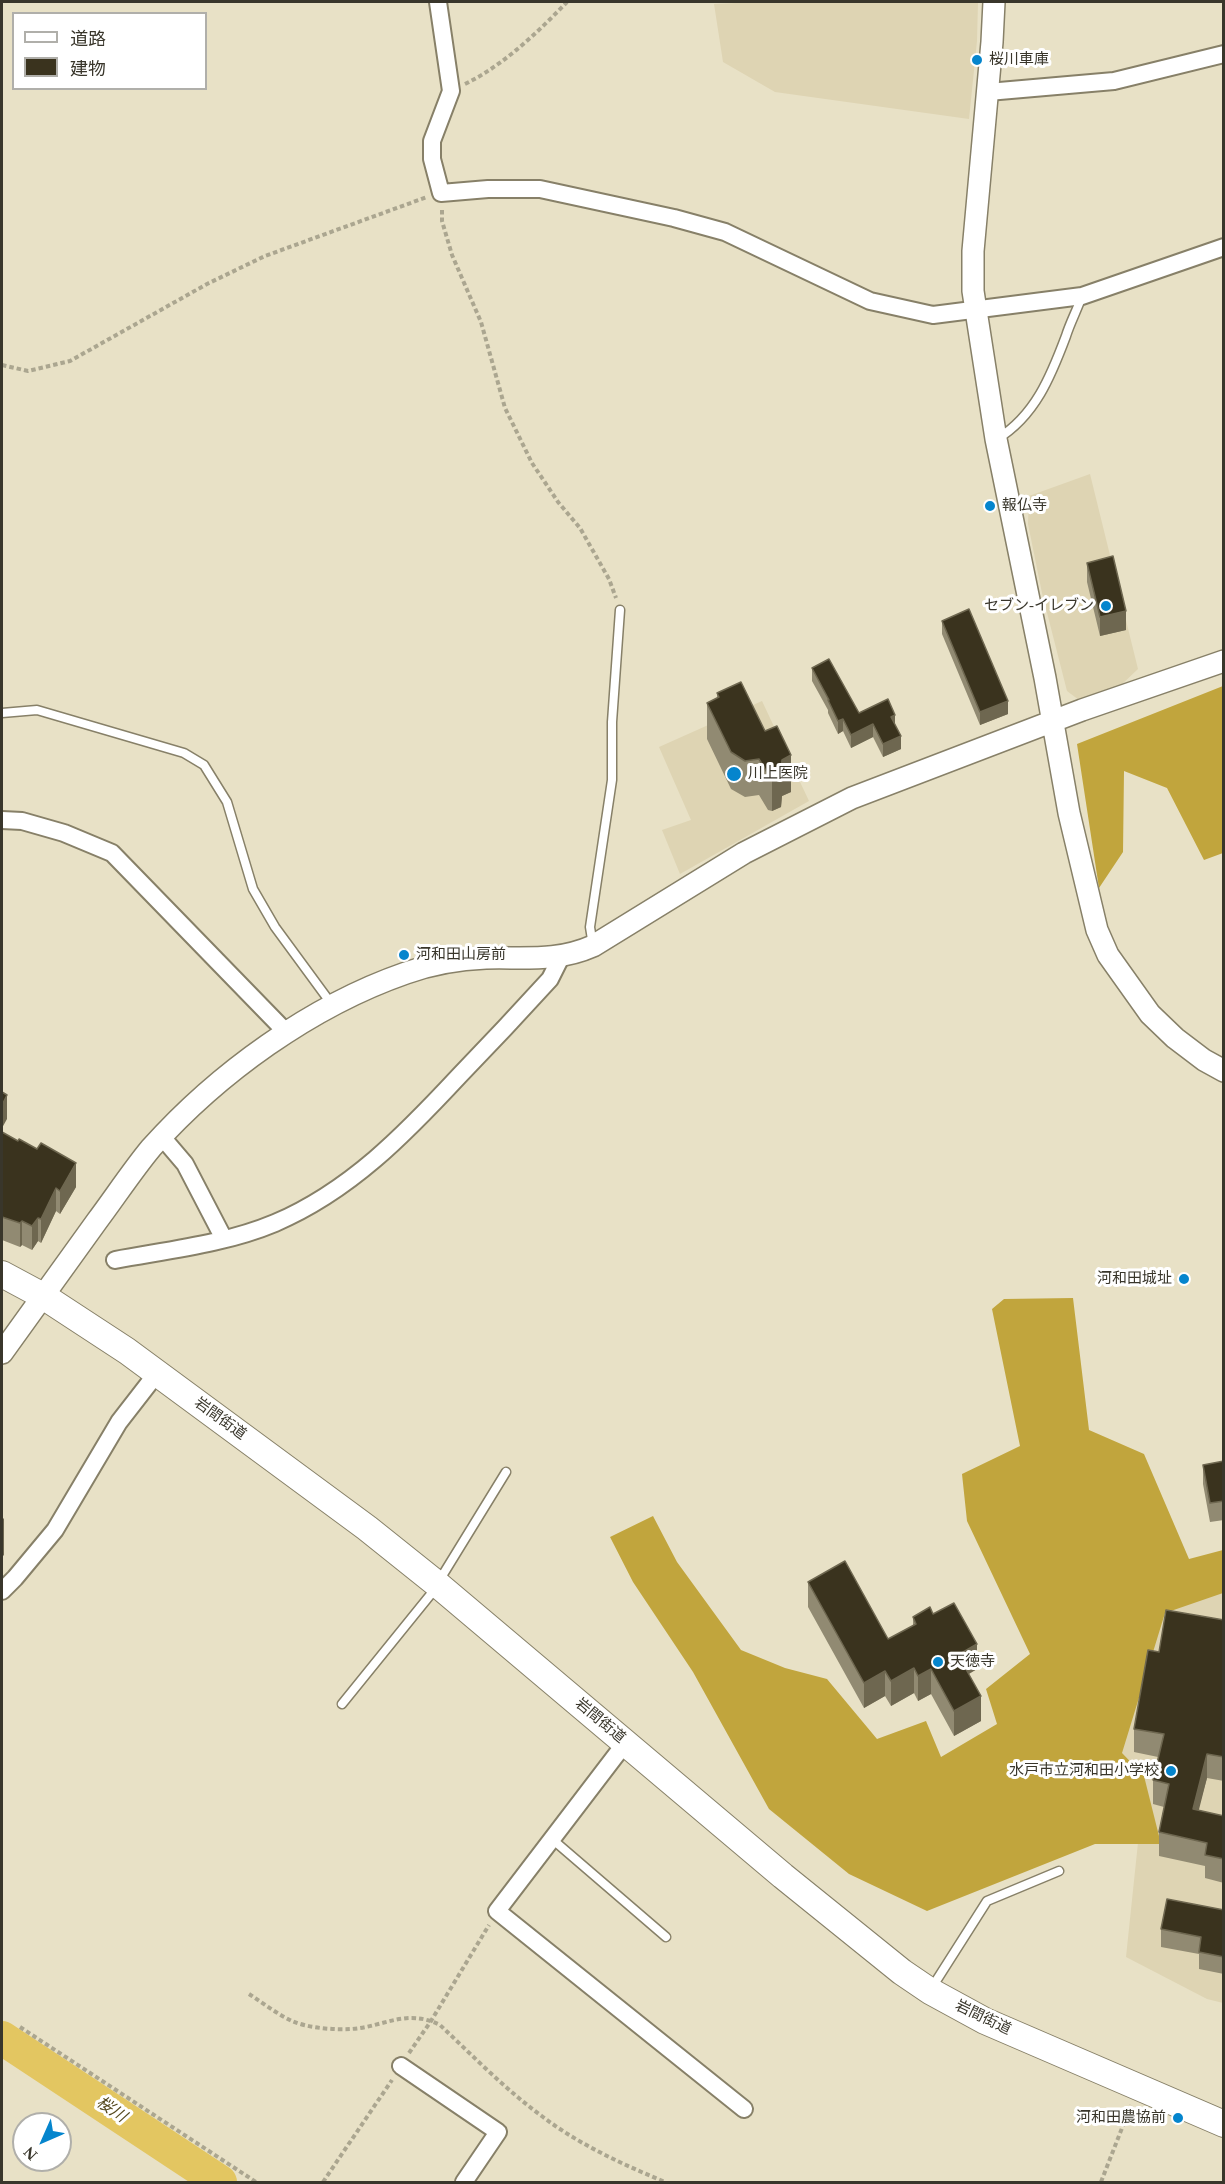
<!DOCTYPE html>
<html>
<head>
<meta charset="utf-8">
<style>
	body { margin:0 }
	#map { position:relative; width:1225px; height:2184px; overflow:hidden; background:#e8e1c6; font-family:"Times New Roman","Noto Sans JP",serif }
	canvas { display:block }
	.frame { position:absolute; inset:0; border:3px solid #39362b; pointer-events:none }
	.legend { position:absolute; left:12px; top:12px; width:195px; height:78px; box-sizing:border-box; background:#fff; border:2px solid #b0afaa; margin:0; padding:8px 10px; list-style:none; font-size:18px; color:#39362b }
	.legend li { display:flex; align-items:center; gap:12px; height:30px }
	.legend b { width:30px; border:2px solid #b0afaa }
	.north { position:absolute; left:12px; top:2112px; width:60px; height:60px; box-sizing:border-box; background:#fff; border:2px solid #b0afaa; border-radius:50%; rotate:225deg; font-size:16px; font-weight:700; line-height:24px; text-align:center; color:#39362b }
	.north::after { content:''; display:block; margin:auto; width:21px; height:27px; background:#0585cd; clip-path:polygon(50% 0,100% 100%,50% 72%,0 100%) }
</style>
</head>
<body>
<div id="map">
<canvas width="1225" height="2184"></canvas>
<div class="frame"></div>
<ul class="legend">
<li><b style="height:8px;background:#fff"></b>道路</li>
<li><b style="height:16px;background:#3a331e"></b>建物</li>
</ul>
<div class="north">N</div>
</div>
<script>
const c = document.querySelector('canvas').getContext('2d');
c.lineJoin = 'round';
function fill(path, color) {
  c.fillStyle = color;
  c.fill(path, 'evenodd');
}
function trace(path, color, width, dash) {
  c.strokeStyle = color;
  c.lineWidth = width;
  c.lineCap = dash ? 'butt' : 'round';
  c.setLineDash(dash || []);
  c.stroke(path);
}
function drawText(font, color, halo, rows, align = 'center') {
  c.font = font + ' "Times New Roman","Noto Sans JP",serif';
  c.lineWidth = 6;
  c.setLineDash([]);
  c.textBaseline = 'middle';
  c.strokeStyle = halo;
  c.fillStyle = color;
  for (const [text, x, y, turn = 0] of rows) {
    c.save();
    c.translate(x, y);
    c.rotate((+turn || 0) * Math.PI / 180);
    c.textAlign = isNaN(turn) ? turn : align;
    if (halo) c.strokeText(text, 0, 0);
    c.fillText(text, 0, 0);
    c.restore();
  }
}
const built = new Path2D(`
	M757,2h221l-1,39 -8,78 -194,-27 -52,-30 -9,-58z
	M1090,474l48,195 -19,18 -40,13 -12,-9 -25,-98 -14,-69 1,-28z
	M762,701l47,100 -129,73 -18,-44 29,-10 -32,-73z
	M1223,1571v432l-16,-4 -81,-42 17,-162 -28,-7 27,-146 31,-40z`);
const forest = new Path2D(`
	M1223,686v167l-19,7 -37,-72 -43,-17 -1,81 -24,36 -22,-144z
	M1073,1298l16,132 55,24 45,105 34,-9v43l-58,20 -43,140 22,23 17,68h-66l-168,67 -78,-37 -80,-65 -76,-137 -60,-90 -23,-45 43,-21 24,46 64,88 44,18 42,11 50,60 49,-18 15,36 56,-33 -11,-35 44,-35 -63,-133 -5,-47 58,-28 -28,-137 12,-10z`);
const river = new Path2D(`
	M2,2038l218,144`);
const path = new Path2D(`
	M465,84c39,-19 73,-52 102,-82
	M442,210v11l10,34 29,67 24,86 27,55 26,39 22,26 29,51 7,19
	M2,365l26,6 42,-10 137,-77 58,-28 162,-59
	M249,1994c14,9 28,20 43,27 16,7 41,9 59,8 33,-2 55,-21 89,-4 33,31 66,65 103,92 37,28 79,47 122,65
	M20,2027l236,155
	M409,2053l22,-32 58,-96
	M323,2182l69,-102
	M1101,2182l30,-77`);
const service = new Path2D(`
	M997,439c38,-23 54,-63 69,-103 4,-13 11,-26 16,-40
	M2,713l35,-3 147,43 20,12 23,37 26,87 22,38 58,79
	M593,946l-3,-19 22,-147v-58l8,-112
	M342,1704l89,-110 75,-122
	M552,1839l114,98
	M931,1989l56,-88 72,-30`);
const minor = new Path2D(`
	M438,2l13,89 -19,50v18l9,34 47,-4h52l134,29 51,14 145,69 63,14 149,-19 142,-49
	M988,92l126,-11 110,-27
	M2,820l20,1 42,12 48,20 175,180
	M162,1137l23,27 39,75
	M115,1260c53,-10 110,-16 160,-37 75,-32 130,-89 184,-147 31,-32 61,-64 91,-97l11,-22
	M2,1591l13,-13 40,-48 64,-108 38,-49
	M626,1742l-129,169 247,198
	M401,2066l97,66 -34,50`);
const tertiary = new Path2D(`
	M994,2l-2,40 -19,209v40l23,148 49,239 24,135 28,117 11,25 42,59 25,24 29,22 20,11
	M2,1353c32,-44 63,-88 95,-132 18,-24 35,-50 54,-73 67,-75 160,-142 255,-175 25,-9 54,-14 80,-15 39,-1 71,4 107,-12l151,-93 108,-55 230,-88 142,-49`);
const primary = new Path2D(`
	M2,1274l41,22 84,55 240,177 70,56 346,292 119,96 28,19 55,30 239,103`);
const wall = new Path2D(`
	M1087,563l39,67 -26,6 -13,-54z
	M942,621l66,93 -28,11 -38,-91z
	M812,668l47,45 36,11 6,25 -18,8 -10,-20 -22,11 -8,-17 -5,3 -10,-21v-3l-16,-29z
	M717,693l74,99 -9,4 -1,11 -9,4 -4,-1 -9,-15 -14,2 -14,-8 -24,-50v-36l10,-5z
	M2,1132l74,55 -16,27 -4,-3 -15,32 -3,-2 -6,9 -10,-5 -2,2 -18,-7z
	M1224,1461v59l-14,2 -7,-38v-19z
	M808,1582l80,57 25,-13v-9l20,-3 44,55 -8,5 12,47 -27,15 -23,-42 -13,7 -4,-8 -23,13 -6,-10 -21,12 -56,-101z
	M1224,1620v161l-17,-3 -9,32 26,6v67l-19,-5v-12l-46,-10v-24l5,-25 -11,-3v-24l5,-23 -24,-5v-23l25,-77z
	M1224,1910v64l-25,-5v-15l-38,-7v-18z`);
const shadedWall = new Path2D(`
	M1126,611v19l-26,6v-19z
	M1008,701v13l-28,11v-13z
	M895,715v13l-4,-11z
	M843,719v12l-5,3v-13z
	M873,724v13l-22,11v-13z
	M901,736v13l-18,8v-13z
	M791,755v37l-9,4 -1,11 -9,4v-36l10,-15z
	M7,1095v24l-5,9v-23z
	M76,1163v24l-16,27v-23z
	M56,1188v23l-15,32v-24z
	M38,1218v23l-6,9v-24z
	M22,1221v24l-2,2v-24z
	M4,1518v37l-2,2v-37z
	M977,1644v25l-19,11v-25z
	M914,1668v25l-23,13v-25z
	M931,1669v25l-13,7v-25z
	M885,1671v25l-21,12v-25z
	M981,1696v25l-27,15v-25z
	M1207,1754v24l-14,55v-24z`);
const building = new Path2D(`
	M1113,556l13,55 -26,6 -13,-54z
	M969,609l39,92 -28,11 -38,-91z
	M829,659l30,54 29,-14 7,16 -4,2 10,19 -18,8 -10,-20 -22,11 -8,-16 -5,2 -10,-21h1l-17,-32z
	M741,682l24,49 12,-5 14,29 -9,5 -1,10 -9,5 -4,-1 -9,-15 -14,2 -14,-9 -24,-49 12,-6 -2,-4z
	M2,1092l5,3 -5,10z
	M2,1132l16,9 1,-2 18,10 4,-6 35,20 -16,28 -4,-3 -15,31 -3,-1 -6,8 -10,-5 -2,2 -18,-6z
	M1224,1461v40l-14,2 -7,-38z
	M845,1561l43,78 28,-15 -3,-7 17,-10 3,7 21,-11 23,41 -19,11 23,41 -27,15 -23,-42 -13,7 -4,-8 -23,13 -6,-10 -21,12 -56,-101z
	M1166,1610l58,10v137l-17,-3 -14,55 31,7v43l-19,-4 2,-12 -48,-11 10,-48 -16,-4 11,-46 -30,-5 14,-79 11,2z
	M1167,1899l57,11v47l-25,-5 2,-15 -40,-8z`);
const markers = [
	[977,60,6,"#0585cd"],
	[990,506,6,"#0585cd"],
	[1106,606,6,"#0585cd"],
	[734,774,8,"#0585cd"],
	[404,955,6,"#0585cd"],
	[1184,1279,6,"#0585cd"],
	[938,1662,6,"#0585cd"],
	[1171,1771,6,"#0585cd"],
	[1178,2118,6,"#0585cd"]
];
const poiNames = [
	["桜川車庫",989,60],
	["報仏寺",1002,506],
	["セブン-イレブン",1094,606,"right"],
	["川上医院",748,774],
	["河和田山房前",416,955],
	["河和田城址",1172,1279,"right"],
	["天徳寺",950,1662],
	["水戸市立河和田小学校",1159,1771,"right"],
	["河和田農協前",1166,2118,"right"]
];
const streetNames = [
	["岩間街道",220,1419,36],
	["岩間街道",600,1721,40],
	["岩間街道",983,2018,26]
];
const waterNames = [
	["桜川",111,2110,34]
];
fill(built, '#ded4b3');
fill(forest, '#c1a53d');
trace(river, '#e3c661', 34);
trace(service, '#878068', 11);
trace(minor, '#878068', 20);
trace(tertiary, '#878068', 24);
trace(primary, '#878068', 28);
trace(path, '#aba690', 4, [4.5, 3]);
trace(service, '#fff', 8);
trace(minor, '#fff', 16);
trace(tertiary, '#fff', 21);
trace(primary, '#fff', 26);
fill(wall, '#918a72');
fill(shadedWall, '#6e6750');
fill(building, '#3a331e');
trace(building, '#6e6750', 1.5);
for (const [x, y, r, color] of markers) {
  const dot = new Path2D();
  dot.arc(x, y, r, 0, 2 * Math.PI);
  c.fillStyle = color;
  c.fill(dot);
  trace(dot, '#fff', 2);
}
drawText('15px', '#39362b', '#fff', poiNames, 'left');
drawText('15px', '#39362b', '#fff', streetNames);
drawText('italic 16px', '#564a20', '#fff', waterNames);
</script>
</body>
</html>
